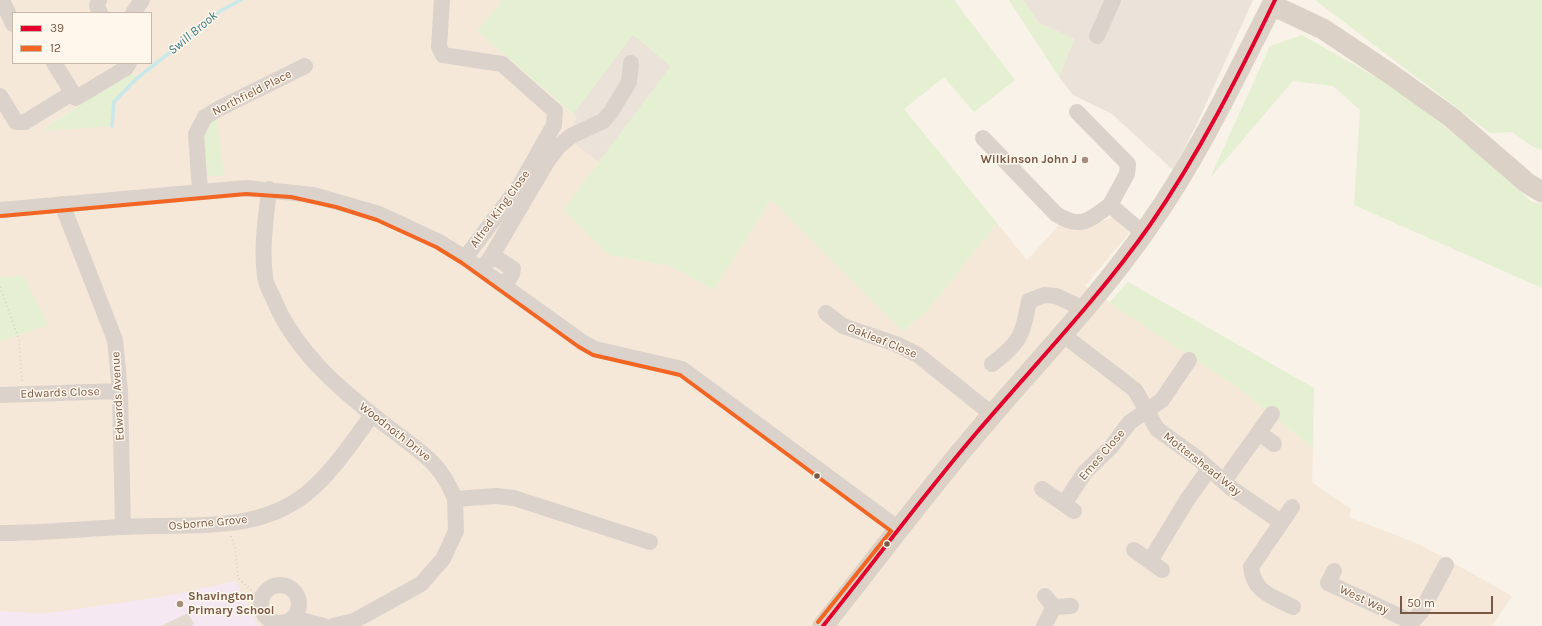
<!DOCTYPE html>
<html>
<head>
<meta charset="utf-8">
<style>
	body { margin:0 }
	#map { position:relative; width:1542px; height:626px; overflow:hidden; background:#f9f2e8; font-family:Karla,sans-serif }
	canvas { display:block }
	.legend { position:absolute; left:12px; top:12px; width:140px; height:52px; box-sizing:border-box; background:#fff7eb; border:1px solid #c9b7a9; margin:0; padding:5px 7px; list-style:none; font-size:12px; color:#795846 }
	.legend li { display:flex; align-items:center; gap:8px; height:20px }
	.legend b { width:20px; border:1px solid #c9b7a9 }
	.scale { position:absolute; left:1400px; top:596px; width:93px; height:18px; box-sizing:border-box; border:2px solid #795846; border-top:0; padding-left:5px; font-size:12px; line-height:14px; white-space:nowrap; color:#795846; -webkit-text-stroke:3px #fff7eb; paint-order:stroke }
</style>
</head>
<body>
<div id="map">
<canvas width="1542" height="626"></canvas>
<ul class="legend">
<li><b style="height:5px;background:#e4002b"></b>39</li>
<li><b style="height:5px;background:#f26522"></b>12</li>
</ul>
<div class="scale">50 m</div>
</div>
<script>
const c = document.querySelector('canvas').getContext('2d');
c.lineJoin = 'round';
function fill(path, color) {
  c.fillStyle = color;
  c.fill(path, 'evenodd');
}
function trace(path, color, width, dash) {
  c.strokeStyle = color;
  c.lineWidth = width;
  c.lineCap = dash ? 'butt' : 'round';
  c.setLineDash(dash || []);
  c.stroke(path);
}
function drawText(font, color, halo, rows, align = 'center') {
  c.font = font + ' Karla,sans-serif';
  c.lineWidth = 3;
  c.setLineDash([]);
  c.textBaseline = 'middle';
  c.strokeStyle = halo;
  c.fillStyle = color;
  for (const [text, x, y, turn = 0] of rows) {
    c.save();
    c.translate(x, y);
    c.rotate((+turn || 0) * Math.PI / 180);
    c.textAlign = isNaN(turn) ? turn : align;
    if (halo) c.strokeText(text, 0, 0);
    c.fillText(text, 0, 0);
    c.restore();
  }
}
const residential = new Path2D(`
	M0,0h503l-26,31 100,87 -13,18 35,26 -36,48 46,45 61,11 44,24 57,-91 132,132 25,-21 69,-87 30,37 32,-35 22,4 32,-12 16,16 -44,53 151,100 77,62 -1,34 39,27 -2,8 72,28 91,51 -20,30h-1492zM13,13h138v50h-138zM130,71l6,8 -22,23 -72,28z`);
const industrial = new Path2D(`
	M1023,0h230l-57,126 -23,44 -61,-56 -39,-19 -14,-18 15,-38 -35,-16z
	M633,34l38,32 -72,96 -35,-26 13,-18 -4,-4z`);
const education = new Path2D(`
	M236,581l22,45h-258v-15l42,3 119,-17z`);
const green = new Path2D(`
	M503,0h451l61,80 -41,32 -30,-35 -40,32 93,114 -69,87 -25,21 -132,-132 -57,91 -44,-24 -61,-11 -46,-45 108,-144 -38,-31 -60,79 -96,-83z
	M1009,0h14l16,23 35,16 -15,38z
	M1315,0h227v150l-10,-4 -20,-14 -22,1z
	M1302,35l98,56 70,56 62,55 10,2v84l-188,-83 6,-95 -27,-24 -40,-5 -83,97 60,-132z
	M130,71l6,8 -22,23 -2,24 -71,5z
	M216,116l8,60h-15l-2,-3 -4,-33 3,-16z
	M23,276l25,49 -48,16v-64z
	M1128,282l186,106 -1,60 -77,-62 -127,-83z`);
const stream = new Path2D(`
	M112,126l2,-24 22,-23 69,-54 15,-14 21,-11`);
const building = new Path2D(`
	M188,613l6,11 -3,2h-30z`);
const path = new Path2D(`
	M0,287l19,53 3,41
	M231,536l4,12 3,30 23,21`);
const minor = new Path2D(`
	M2,0l11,24
	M99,0l-2,6 3,7
	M442,0l-3,47 4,8 59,9 53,47 -1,14 -34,60 -55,73
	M133,13l9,-13
	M1097,36l16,-36
	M54,63l22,35 50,-30 3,-5
	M0,96l16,26h9l47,-29
	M1077,112l51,52 -1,10 -17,31
	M983,138l73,76c25,16 33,6 54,-9l34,29
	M269,189c-3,30 -8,59 -4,88 1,8 6,16 9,23 22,53 69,92 114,127 31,24 52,34 67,72l41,-3 18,2 136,44
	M200,191l-4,-57 9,-17 13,-8 87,-43
	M62,204l53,136 5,51 3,136
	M0,210l246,-22 67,7 66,19 60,28 26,16 117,84 13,7 87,20 218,161
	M491,257l56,-95 12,-16 12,-10 32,-15 8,-9 18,-30 2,-19
	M486,264l5,-7h4l18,12 -1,5 -8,12
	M826,313l17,13 53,18 22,11 75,60
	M1062,334l73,56 22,39 40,29 34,30 50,34
	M992,364c28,-21 31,-29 37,-63l15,-6 12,1 28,13
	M1,395l119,-4
	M1259,433l15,11
	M1224,481l48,-67
	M1042,489l32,22
	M1064,504l21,-32 26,-25 19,-25 32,-22 27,-40
	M1292,507l-41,60c3,26 21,29 42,40
	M0,533c41,0 81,-4 121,-6 61,-4 134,8 185,-33 27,-22 46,-52 66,-79
	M1134,550l28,20
	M1150,561l37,-61 22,-31
	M1334,571l-6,12 84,39
	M261 604a19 19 0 1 1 38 0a19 19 0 1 1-38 0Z
	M1054,607l17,-1
	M293,618l31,8
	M333,626l21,-5 67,-37 22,-25 13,-28 -1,-32
	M1044,626l10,-19 -9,-11
	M1408,626l13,-14 25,-47`);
const major = new Path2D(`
	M823,626c52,-65 102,-133 157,-197 57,-67 120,-132 170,-205 48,-68 84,-145 122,-219l51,24 69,46 60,43 75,65 15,9`);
const bus1 = new Path2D(`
	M823,626c52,-65 101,-132 155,-195 58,-68 121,-133 172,-206 49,-71 88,-148 125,-225`);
const bus2 = new Path2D(`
	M1,216l245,-22 45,3 45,10 41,13 59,27 26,16 117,84 14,8 87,20 211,156 -73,91`);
const markers = [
	[1085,160,4,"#a68e7f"],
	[817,476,3.5,"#795846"],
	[887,544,3.5,"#795846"],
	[180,604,4,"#a68e7f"]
];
const streetNames = [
	["Northfield Place",252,93,-27],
	["Alfred King Close",500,209,-54],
	["Oakleaf Close",882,341,22],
	["Edwards Close",60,393,-2],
	["Edwards Avenue",118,396,-93],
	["Woodnoth Drive",395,432,38],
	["Emes Close",1102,455,-49],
	["Mottershead Way",1202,464,38],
	["Osborne Grove",208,523,-5],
	["West Way",1364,600,25]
];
const poiNames = [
	["Wilkinson John J",1077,160],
	["Shavington",188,597,"left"],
	["Primary School",188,611,"left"]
];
const waterNames = [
	["Swill Brook",193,33,-40]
];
fill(residential, '#f5e8d8');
fill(industrial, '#ebe2d9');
fill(education, '#f5e8f2');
fill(green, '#e4f0d1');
trace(stream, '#c9e8e9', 3.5);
fill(building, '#e5dad0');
trace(path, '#dbd2cb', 2, [1, 3]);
trace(minor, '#dbd2cc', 16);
trace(major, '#dbd1c6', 21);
trace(bus1, '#e4002b', 4);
trace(bus2, '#f26522', 4);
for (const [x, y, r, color] of markers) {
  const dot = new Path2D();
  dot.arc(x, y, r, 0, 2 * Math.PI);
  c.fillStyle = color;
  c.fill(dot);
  trace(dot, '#fff7eb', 1.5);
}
drawText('12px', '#795846', '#fff7eb', streetNames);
drawText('bold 12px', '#795846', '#fff7eb', poiNames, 'right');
drawText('italic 13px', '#3a7b87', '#fff7eb', waterNames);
</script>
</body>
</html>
